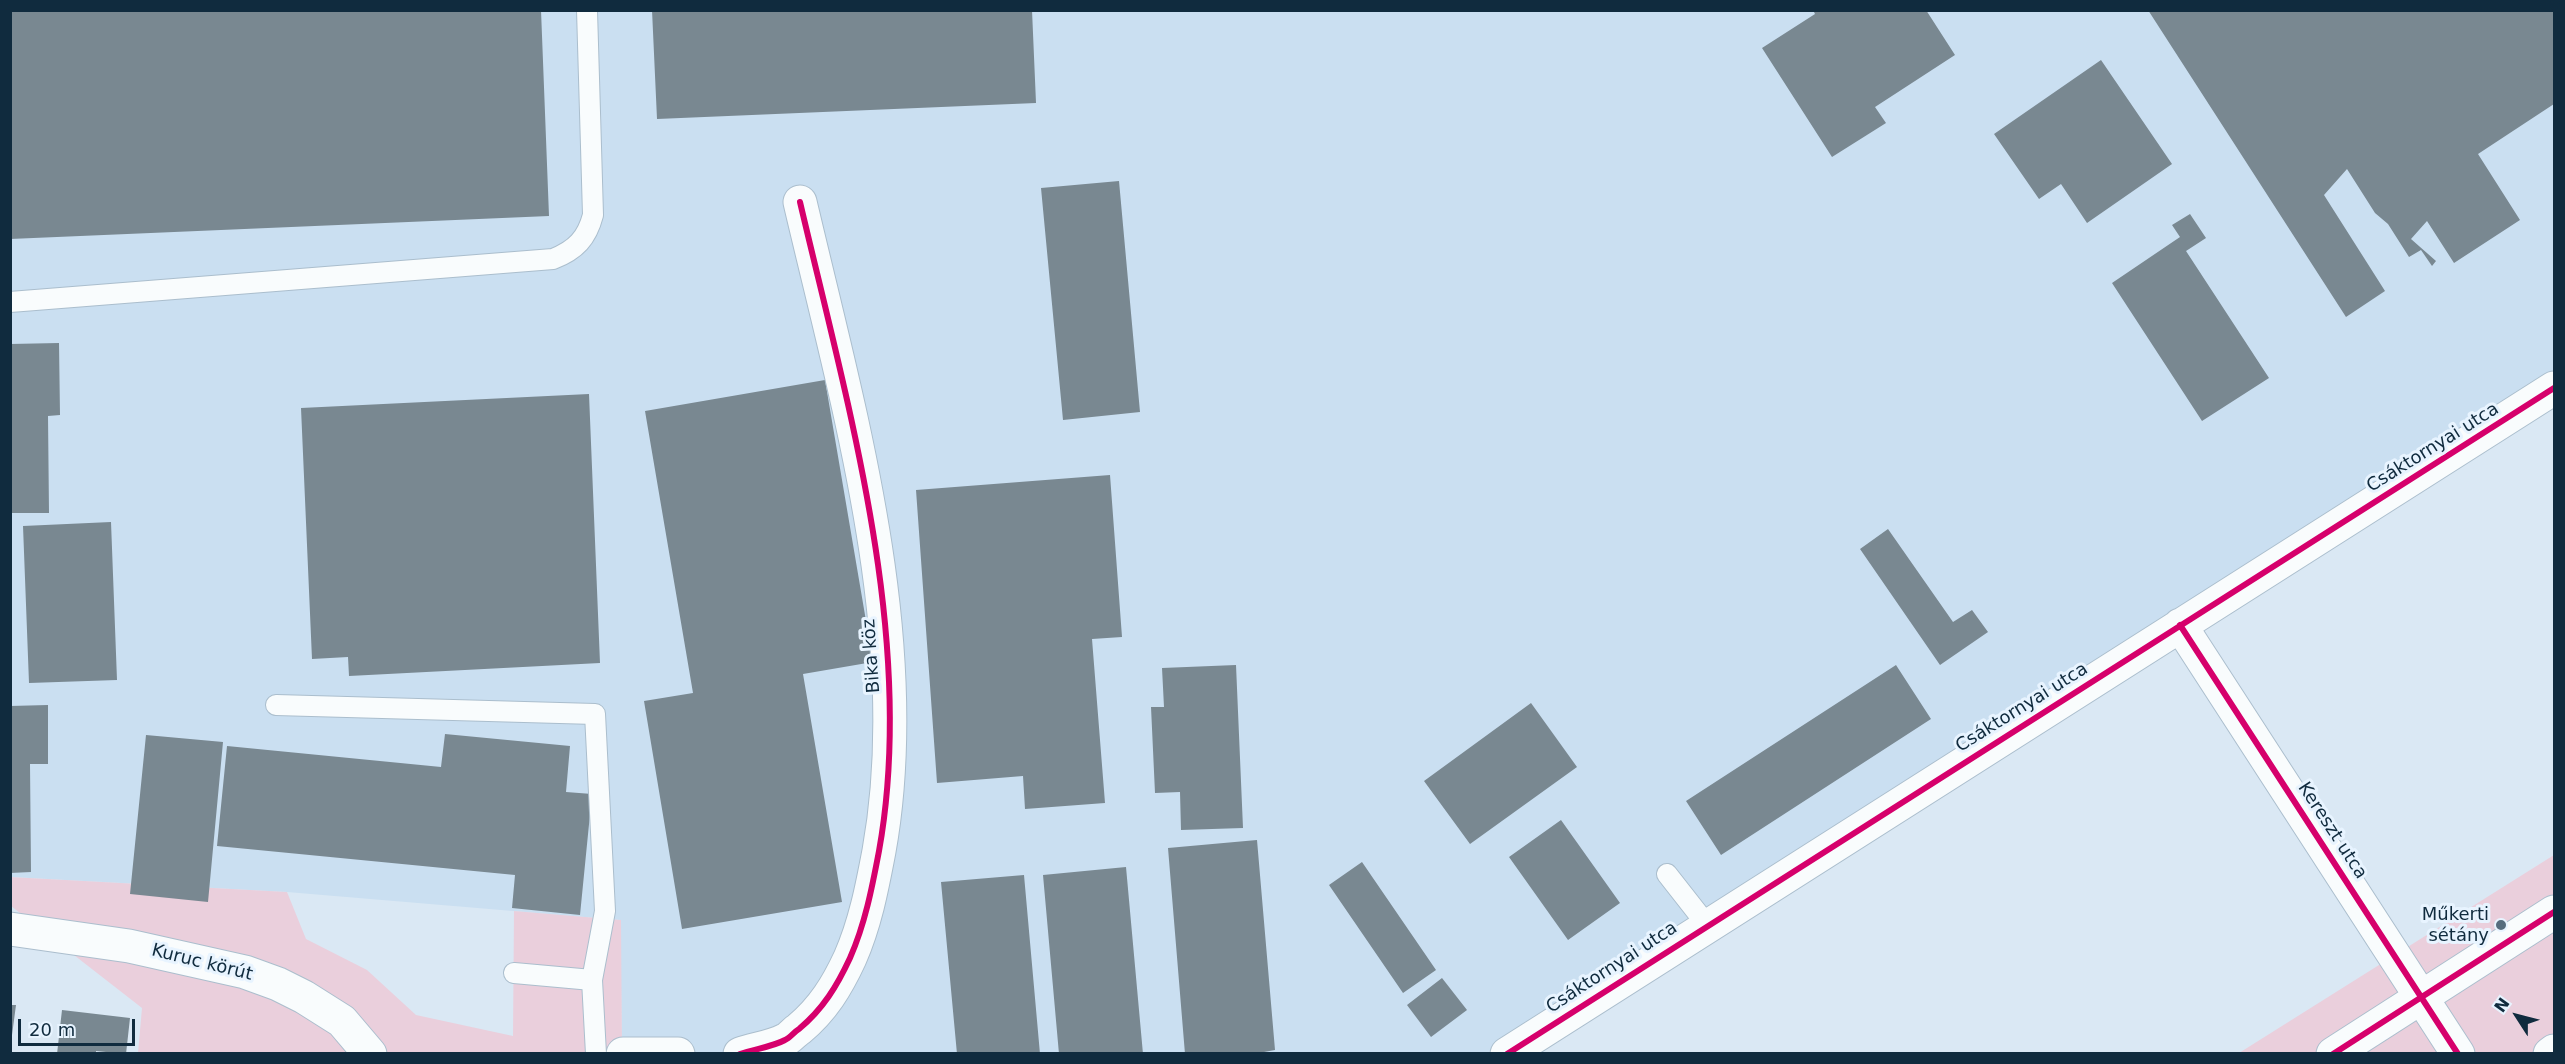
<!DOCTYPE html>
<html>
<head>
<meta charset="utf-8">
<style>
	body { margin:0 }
	#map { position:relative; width:2565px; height:1064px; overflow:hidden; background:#dae8f4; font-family:"DejaVu Sans",sans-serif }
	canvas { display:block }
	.frame { position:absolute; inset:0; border:12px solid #102b3e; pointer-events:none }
	.north { position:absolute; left:2487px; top:986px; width:60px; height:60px; -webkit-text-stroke:4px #e8f4ff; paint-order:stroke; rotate:306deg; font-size:16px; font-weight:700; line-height:24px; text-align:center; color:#102b3e }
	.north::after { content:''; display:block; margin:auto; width:21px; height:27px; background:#102b3e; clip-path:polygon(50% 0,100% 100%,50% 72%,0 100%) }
	.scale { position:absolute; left:18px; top:1019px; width:117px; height:27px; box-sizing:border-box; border:3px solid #102b3e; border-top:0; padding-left:8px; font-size:18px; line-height:21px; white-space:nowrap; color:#102b3e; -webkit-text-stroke:4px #e8f4ff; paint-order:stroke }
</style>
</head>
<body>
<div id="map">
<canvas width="2565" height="1064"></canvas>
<div class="frame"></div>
<div class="north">N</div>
<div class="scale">20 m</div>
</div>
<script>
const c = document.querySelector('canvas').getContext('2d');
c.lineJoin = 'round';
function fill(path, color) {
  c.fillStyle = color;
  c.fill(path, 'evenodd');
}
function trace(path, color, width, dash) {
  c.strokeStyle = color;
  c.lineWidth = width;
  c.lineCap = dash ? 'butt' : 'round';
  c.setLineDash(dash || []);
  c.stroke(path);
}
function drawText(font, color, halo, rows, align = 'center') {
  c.font = font + ' "DejaVu Sans",sans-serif';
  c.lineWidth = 6;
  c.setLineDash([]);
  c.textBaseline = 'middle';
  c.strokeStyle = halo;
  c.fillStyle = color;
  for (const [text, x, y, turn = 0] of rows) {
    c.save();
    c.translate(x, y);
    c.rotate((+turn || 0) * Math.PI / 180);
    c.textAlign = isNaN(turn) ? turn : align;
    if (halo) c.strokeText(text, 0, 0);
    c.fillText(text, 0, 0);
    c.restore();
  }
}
const built = new Path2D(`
	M10,11h2544v375l-374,239 -693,428h-865l-2,-133 -333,-28 -276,-15z`);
const green = new Path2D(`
	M2554,855v198h-315z
	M10,877l277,15 19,47 61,31 49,45 97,21 1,-125 107,9 1,133h-484l4,-45 -131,-102z`);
const building = new Path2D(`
	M10,10h531l8,206 -539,23z
	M652,10h380l4,93 -379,16z
	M1813,10h113l29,45 -80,52 11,16 -54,34 -70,-109 53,-34z
	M2148,10h406v94l-76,50 42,66 -66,43 -27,-42 -16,18 25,22 -4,5 -11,-16 -12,7 -21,-33 -13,-11 -28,-44 -23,26 61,96 -39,26z
	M2101,60l71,104 -85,59 -26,-39 -22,15 -45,-65z
	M1119,181l21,231 -77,8 -22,-232z
	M2190,214l16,24 -20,13 83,127 -67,43 -90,-138 68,-46 -8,-12z
	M59,343l1,72 -12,1 1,97h-39v-169z
	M825,380l48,282 -70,12 39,228 -160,27 -38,-228 49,-8 -48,-282z
	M589,394l11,269 -251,13 -1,-19 -36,2 -11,-251z
	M1110,475l12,162 -30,2 13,164 -80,6 -2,-33 -86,7 -21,-293z
	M111,522l6,158 -88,3 -6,-157z
	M1888,529l65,93 19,-12 16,22 -48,33 -80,-116z
	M1236,665l7,163 -62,2 -1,-38 -25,1 -4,-86h13l-2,-39z
	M1896,665l35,54 -210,136 -35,-54z
	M1531,703l46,64 -107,77 -46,-63z
	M48,705v59h-18l1,108 -21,1v-167z
	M445,734l125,12 -4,46 26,2 -12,121 -68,-7 3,-33 -298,-29 10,-100 214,21z
	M146,735l77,7 -15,160 -78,-8z
	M1561,820l59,83 -52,37 -59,-83z
	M1257,840l18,210 -22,4h-68l-17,-206z
	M1362,862l74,108 -33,23 -74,-108z
	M1126,867l17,187h-84l-16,-179z
	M1024,875l16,179h-83l-16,-172z
	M1442,978l25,32 -36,27 -24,-32z
	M10,1005h6l-4,30h-2z
	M62,1010l68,8 -4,36 -30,-3v3h-39z`);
const lane = new Path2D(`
	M10,302l543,-43c23,-9 34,-21 40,-44l-6,-205
	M276,705l319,9 10,197 -13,69 4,74
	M1667,874l40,51
	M514,973l78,7`);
const street = new Path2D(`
	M2180,625l278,429
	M623,1054h55
	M740,1054c14,-5 32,-7 45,-14 5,-2 9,-8 14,-11 24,-20 38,-43 51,-71 15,-34 22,-70 29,-107 38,-211 -31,-444 -79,-649
	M1507,1054l1047,-666`);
const secondary = new Path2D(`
	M10,929l119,17 116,26 33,12 26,13 38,24 28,33
	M2333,1054l221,-142
	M2550,1054l4,-3`);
const cycleway = new Path2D(`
	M2180,625l278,429
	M740,1054c14,-5 32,-7 45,-14 5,-2 9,-8 14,-11 24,-20 38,-43 51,-71 15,-34 22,-70 29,-107 38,-211 -31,-444 -79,-649
	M1507,1054l1047,-666
	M2333,1054l221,-142`);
const markers = [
	[2501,925,6,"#576d7e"]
];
const streetNames = [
	["Csáktornyai utca",2433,448,-32],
	["Bika köz",872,656,-94],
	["Csáktornyai utca",2022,708,-32],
	["Kereszt utca",2332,831,57],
	["Kuruc körút",202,963,14],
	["Csáktornyai utca",1612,968,-33]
];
const poiNames = [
	["Műkerti",2489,915],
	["sétány",2489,936]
];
fill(built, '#cadff1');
fill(green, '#eacfdc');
fill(building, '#798891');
trace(lane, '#abbecd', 22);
trace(street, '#abbecd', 35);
trace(secondary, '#abbecd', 35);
trace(lane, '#f9fcfd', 20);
trace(street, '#f9fcfd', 33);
trace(secondary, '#f9fcfd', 33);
trace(cycleway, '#d6006c', 6);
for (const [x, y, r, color] of markers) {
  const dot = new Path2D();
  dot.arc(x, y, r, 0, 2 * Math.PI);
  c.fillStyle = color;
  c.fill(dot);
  trace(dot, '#e8f4ff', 2);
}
drawText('18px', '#102b3e', '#e8f4ff', streetNames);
drawText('18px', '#102b3e', '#e8f4ff', poiNames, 'right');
</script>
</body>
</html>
